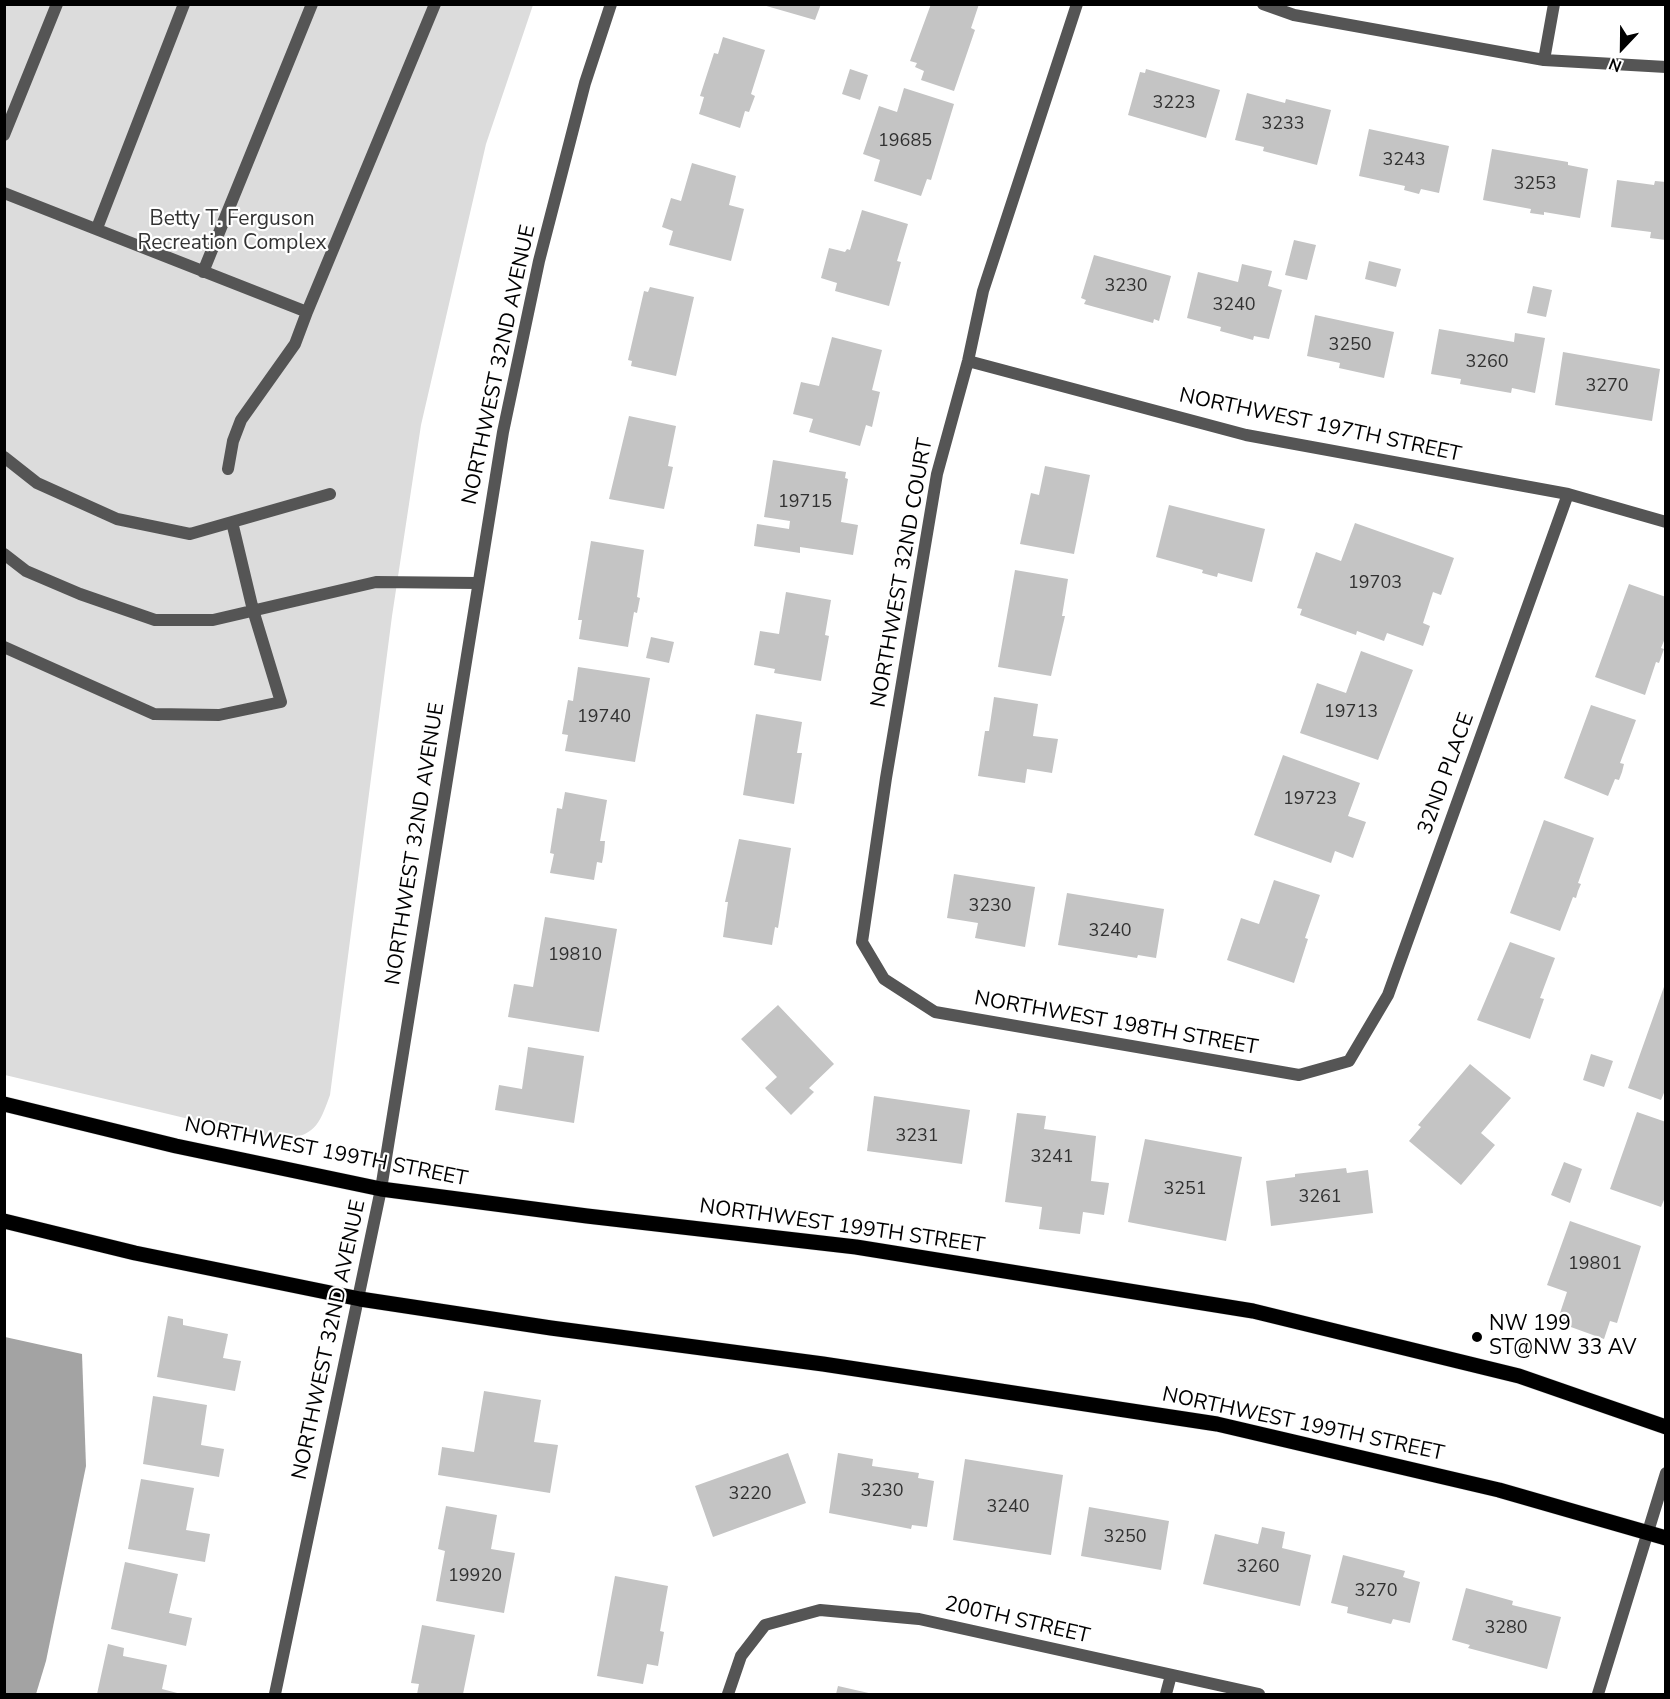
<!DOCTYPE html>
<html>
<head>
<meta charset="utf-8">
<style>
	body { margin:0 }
	#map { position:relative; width:1670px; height:1699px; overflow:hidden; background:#fff; font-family:"Nunito Sans",sans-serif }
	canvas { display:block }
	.frame { position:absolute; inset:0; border:6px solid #000; pointer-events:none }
	.north { position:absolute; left:1592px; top:18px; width:60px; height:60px; -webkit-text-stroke:4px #fff; paint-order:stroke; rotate:202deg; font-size:16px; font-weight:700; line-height:24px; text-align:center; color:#000 }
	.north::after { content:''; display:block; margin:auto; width:21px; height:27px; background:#000; clip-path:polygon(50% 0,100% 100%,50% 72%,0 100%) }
</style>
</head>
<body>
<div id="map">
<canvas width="1670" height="1699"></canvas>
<div class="frame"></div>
<div class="north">N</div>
</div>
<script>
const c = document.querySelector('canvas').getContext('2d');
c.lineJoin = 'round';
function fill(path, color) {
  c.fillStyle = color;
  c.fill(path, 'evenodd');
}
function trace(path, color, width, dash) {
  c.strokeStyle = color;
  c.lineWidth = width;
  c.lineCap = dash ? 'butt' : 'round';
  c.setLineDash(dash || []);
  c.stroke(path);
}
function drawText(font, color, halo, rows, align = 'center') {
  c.font = font + ' "Nunito Sans",sans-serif';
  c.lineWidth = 4.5;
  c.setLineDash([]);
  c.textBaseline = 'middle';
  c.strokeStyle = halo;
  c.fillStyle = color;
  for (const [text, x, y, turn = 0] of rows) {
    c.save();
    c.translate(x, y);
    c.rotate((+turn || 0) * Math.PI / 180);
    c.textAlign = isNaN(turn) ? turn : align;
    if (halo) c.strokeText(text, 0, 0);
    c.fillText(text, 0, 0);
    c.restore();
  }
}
const green = new Path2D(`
	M5,5h528l-47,139 -65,281 -29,191 -62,479c-12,33 -15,39 -49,46l-276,-66z`);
const water = new Path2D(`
	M5,1337l77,17 4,112 -40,195 -10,33h-31z`);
const building = new Path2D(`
	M821,4l-6,16 -52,-15v-1z
	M931,4h48l-8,24 4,2 -21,61 -33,-11 3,-9 -9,-4 2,-4 -7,-2z
	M723,37l42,13 -14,44 4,2 -6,16 -4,-1 -5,17 -41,-14 5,-17 -4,-1 14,-43 4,1z
	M850,69l18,6 -8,25 -18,-6z
	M1146,69l74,21 -14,48 -78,-23 12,-43 5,1z
	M904,88l50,16 -23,76 -4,-1 -6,17 -47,-15 6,-21 -17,-6 16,-48 18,6z
	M1247,93l38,10 1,-4 45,11 -14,55 -54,-14 1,-4 -29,-7z
	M1369,129l80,17 -10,47 -18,-4 -2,5 -15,-4 1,-4 -46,-10z
	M1492,149l76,13v3l20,4 -8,49 -36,-6v3l-14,-2 1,-4 -48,-9z
	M692,163l44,13 -7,29 15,4 -13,52 -62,-16 4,-14 -11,-4 9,-29 10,3z
	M1617,180l37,5 1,-4 11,1v58l-16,-2 1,-6 -40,-5z
	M862,210l46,14 -11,37 4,1 -12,44 -54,-15 2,-8 -16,-5 8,-30 16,4 2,-3 3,1z
	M1294,240l22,5 -9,35 -22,-5z
	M1094,255l77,21 -12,45 -5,-2 -1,4 -69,-19 2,-4 -5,-2z
	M1369,261l32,8 -5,18 -31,-8z
	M1242,264l30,7 -4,15 14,4 -13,49 -15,-3 -1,4 -33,-9 1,-4 -34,-9 11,-46 40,10z
	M1533,286l19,4 -6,27 -19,-4z
	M650,287l44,10 -18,79 -45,-10 1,-5 -4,-1 16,-69 4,1z
	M1315,315l79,17 -10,46 -45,-10 1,-5 -33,-7z
	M1439,329l75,13 1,-9 30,5 -10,55 -23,-5 -1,5 -51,-9 1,-5 -30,-5z
	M832,337l50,13 -10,40 8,2 -8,35 -6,-2 -6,21 -51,-14 4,-13 -20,-5 8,-32 18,4z
	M1563,352l97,17 -8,52 -97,-16z
	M629,416l47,10 -8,40 5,1 -9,42 -55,-10z
	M773,460l73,12 -1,6 3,1 -7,43 17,3 -5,30 -53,-8v6l-46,-7 3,-22 32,5 1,-8 -26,-4z
	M1045,466l45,9 -16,79 -54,-10 11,-51 8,2z
	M1169,505l96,24 -13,53 -34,-9 -1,4 -15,-4 1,-3 -47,-13z
	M1355,523l99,35 -13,37 -8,-3 -10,31 7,3 -7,20 -36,-13 -3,8 -27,-10 -1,4 -56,-20 2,-6 -5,-1 19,-56 25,9z
	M591,541l53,9 -7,47 3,1 -3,15 -3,-1 -6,35 -49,-8 3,-19h-4z
	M1015,570l53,9 -6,37h3l-14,60 -53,-9z
	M1629,584l37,13v39l-5,12 3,1 -5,14 -3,-1 -11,33 -50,-18z
	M786,592l45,8 -6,35 4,1 -8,45 -47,-8 1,-4 -21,-4 6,-34 19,3z
	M651,637l23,5 -5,21 -23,-5z
	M1361,651l52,19 -35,90 -78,-27 17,-50 29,10z
	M578,667l72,11 -15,84 -70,-11 3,-16 -6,-1 6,-34 5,1z
	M994,697l44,7 -5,32 25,3 -6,34 -25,-4 -2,14 -47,-7 7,-45h4z
	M1591,705l45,15 -16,43 4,1 -2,8 -3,8 -4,-1 -7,17 -44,-18z
	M756,714l46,8 -5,31h5l-8,51 -51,-9z
	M1283,755l77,28 -12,33 18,6 -13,36 -18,-7 -4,12 -77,-28z
	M565,792l42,8 -7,41h5l-1,11 -2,11 -5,-1 -3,18 -44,-7 4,-19 -4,-1 7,-45 5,1z
	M1544,820l50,18 -16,45 3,1 -3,7 -2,7 -3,-1 -13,34 -50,-18z
	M739,839l52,9 -13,80 -3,-1 -3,18 -49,-8 5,-35h-3z
	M954,874l81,13 -10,60 -50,-9 3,-15 -31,-5z
	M1274,880l46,15 -15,43 3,1 -14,44 -67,-23 14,-42 18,6z
	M1067,893l97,16 -8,49 -18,-3 -1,3 -79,-13z
	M545,917l72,12 -18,103 -91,-15 6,-33 19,3z
	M1510,942l45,16 -15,40 4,1 -14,40 -53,-19z
	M1665,984l1,104 -5,12 -33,-12z
	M778,1005l56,59 -25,24 5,4 -23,23 -26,-27 12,-11 -36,-38z
	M528,1047l56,9 -10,67 -79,-13 4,-25 23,4z
	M1591,1054l22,7 -9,26 -21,-7z
	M1470,1064l41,34 -30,35 14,12 -34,40 -52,-44 12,-14 -3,-2z
	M874,1096l96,14 -8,54 -95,-13z
	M1637,1112l29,10v73l-5,12 -51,-18z
	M1017,1113l29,3 -2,13 52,7 -5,45 18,2 -5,32 -21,-3 -3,22 -41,-5 3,-22 -37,-5z
	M1145,1139l97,18 -16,84 -98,-19z
	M1564,1162l18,7 -12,34 -19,-8z
	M1346,1168l1,5 21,-3 5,43 -102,13 -5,-45 29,-4v-3z
	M1570,1221l71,25 -24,77 -7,-2 -6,18 -47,-17 10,-30 -20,-7z
	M168,1316l15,3v6l45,9 -5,24 18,3 -6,30 -78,-14z
	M484,1391l57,9 -7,42 24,3 -8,48 -112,-18 4,-28 32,5z
	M153,1396l54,9 -6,40 23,4 -5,28 -76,-13z
	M788,1453l18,50 -93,34 -18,-51z
	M838,1453l35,6 -1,7 47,7 -1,5 16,3 -7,46 -15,-2 -1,4 -82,-16z
	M965,1459l98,16 -12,80 -98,-15z
	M141,1479l53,9 -8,42 24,4 -5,28 -77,-13z
	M446,1506l51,9 -6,34 24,4 -11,60 -68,-12 9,-50 -7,-2z
	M1089,1507l80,14 -8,49 -80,-14z
	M1262,1527l23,5 -3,16 29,7 -11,51 -97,-22 12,-50 43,10z
	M1343,1555l62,16 -2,6 17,5 -10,41 -17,-4 -2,5 -44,-11 1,-6 -17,-4z
	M125,1562l53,12 -9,39 23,5 -6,28 -75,-17z
	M615,1576l53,10 -8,45 4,1 -6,34 -11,-2 -4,20 -46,-8z
	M1466,1588l47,13 -1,4 49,12 -14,52 -79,-21 2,-3 -18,-5z
	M422,1625l53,10 -12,59h-46l2,-10 -8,-1z
	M108,1644l16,4 -1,8 44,9 -5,24 19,5h-84z
	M838,1686l35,8h-37z`);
const service = new Path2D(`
	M4,135l53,-131
	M4,193l303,119 128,-308
	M97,228l87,-224
	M203,272l109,-268
	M4,457l33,26 80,36 73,15 140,-40
	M228,469l5,-28 8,-21 54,-76 12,-32
	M4,554l22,17 54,23 75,26h58l163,-38 102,1
	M4,647l150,67 65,1 62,-13 -28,-92 -21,-88`);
const minor = new Path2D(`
	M1077,4l-94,287 -15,70 -31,113 -51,304 -24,164 22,37 51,33 364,63 50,-14 39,-66 180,-501
	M1263,4l31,11 250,45 122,7
	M1544,60l10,-56
	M968,361l278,74 322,59 98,28
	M728,1694l13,-38 24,-31 55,-15 99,9 340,75
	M1166,1694l5,-19
	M1598,1694l68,-221`);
const tertiary = new Path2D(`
	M275,1694l106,-505 122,-757 36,-171 46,-178 26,-79`);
const primary = new Path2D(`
	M4,1104l172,42 205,43 206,27 269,31 397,64 266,65 147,51
	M4,1221l131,32 225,46 191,29 272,36 394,60 282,66 167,48`);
const markers = [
	[1477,1337,6,"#000"]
];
const numberNames = [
	["3223",1174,104],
	["3233",1283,125],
	["19685",905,142],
	["3243",1404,161],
	["3253",1535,185],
	["3230",1126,287],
	["3240",1234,306],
	["3250",1350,346],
	["3260",1487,363],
	["3270",1607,387],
	["19715",805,503],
	["19703",1375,584],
	["19713",1351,713],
	["19740",604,718],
	["19723",1310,800],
	["3230",990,907],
	["3240",1110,932],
	["19810",575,956],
	["3231",917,1137],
	["3241",1052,1158],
	["3251",1185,1190],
	["3261",1320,1198],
	["19801",1595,1265],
	["3230",882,1492],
	["3220",750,1495],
	["3240",1008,1508],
	["3250",1125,1538],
	["3260",1258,1568],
	["19920",475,1577],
	["3270",1376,1592],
	["3280",1506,1629]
];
const parkNames = [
	["Betty T. Ferguson",232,220],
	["Recreation Complex",232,244]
];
const streetNames = [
	["NORTHWEST 32ND AVENUE",500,365,-78],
	["NORTHWEST 197TH STREET",1320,426,12],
	["NORTHWEST 32ND COURT",903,573,-80],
	["32ND PLACE",1447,774,-70],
	["NORTHWEST 32ND AVENUE",416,844,-81],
	["NORTHWEST 198TH STREET",1116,1024,10],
	["NORTHWEST 199TH STREET",326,1153,11],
	["NORTHWEST 199TH STREET",842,1227,8],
	["NORTHWEST 32ND AVENUE",330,1340,-78],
	["NORTHWEST 199TH STREET",1303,1425,12],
	["200TH STREET",1017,1621,13]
];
const poiNames = [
	["NW 199",1489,1325],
	["ST@NW 33 AV",1489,1349]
];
fill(green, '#dcdcdc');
fill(water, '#a3a3a3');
fill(building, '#c4c4c4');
trace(primary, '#dbdbdb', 16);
trace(service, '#555', 12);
trace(minor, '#555', 12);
trace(tertiary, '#555', 12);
trace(primary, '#000', 15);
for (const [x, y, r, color] of markers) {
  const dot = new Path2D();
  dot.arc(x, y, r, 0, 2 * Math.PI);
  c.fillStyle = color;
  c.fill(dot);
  trace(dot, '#fff', 2);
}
drawText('18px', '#313131', null, numberNames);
drawText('21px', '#333', '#fff', parkNames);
drawText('21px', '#000', '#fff', streetNames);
drawText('21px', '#000', '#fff', poiNames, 'left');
</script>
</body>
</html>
